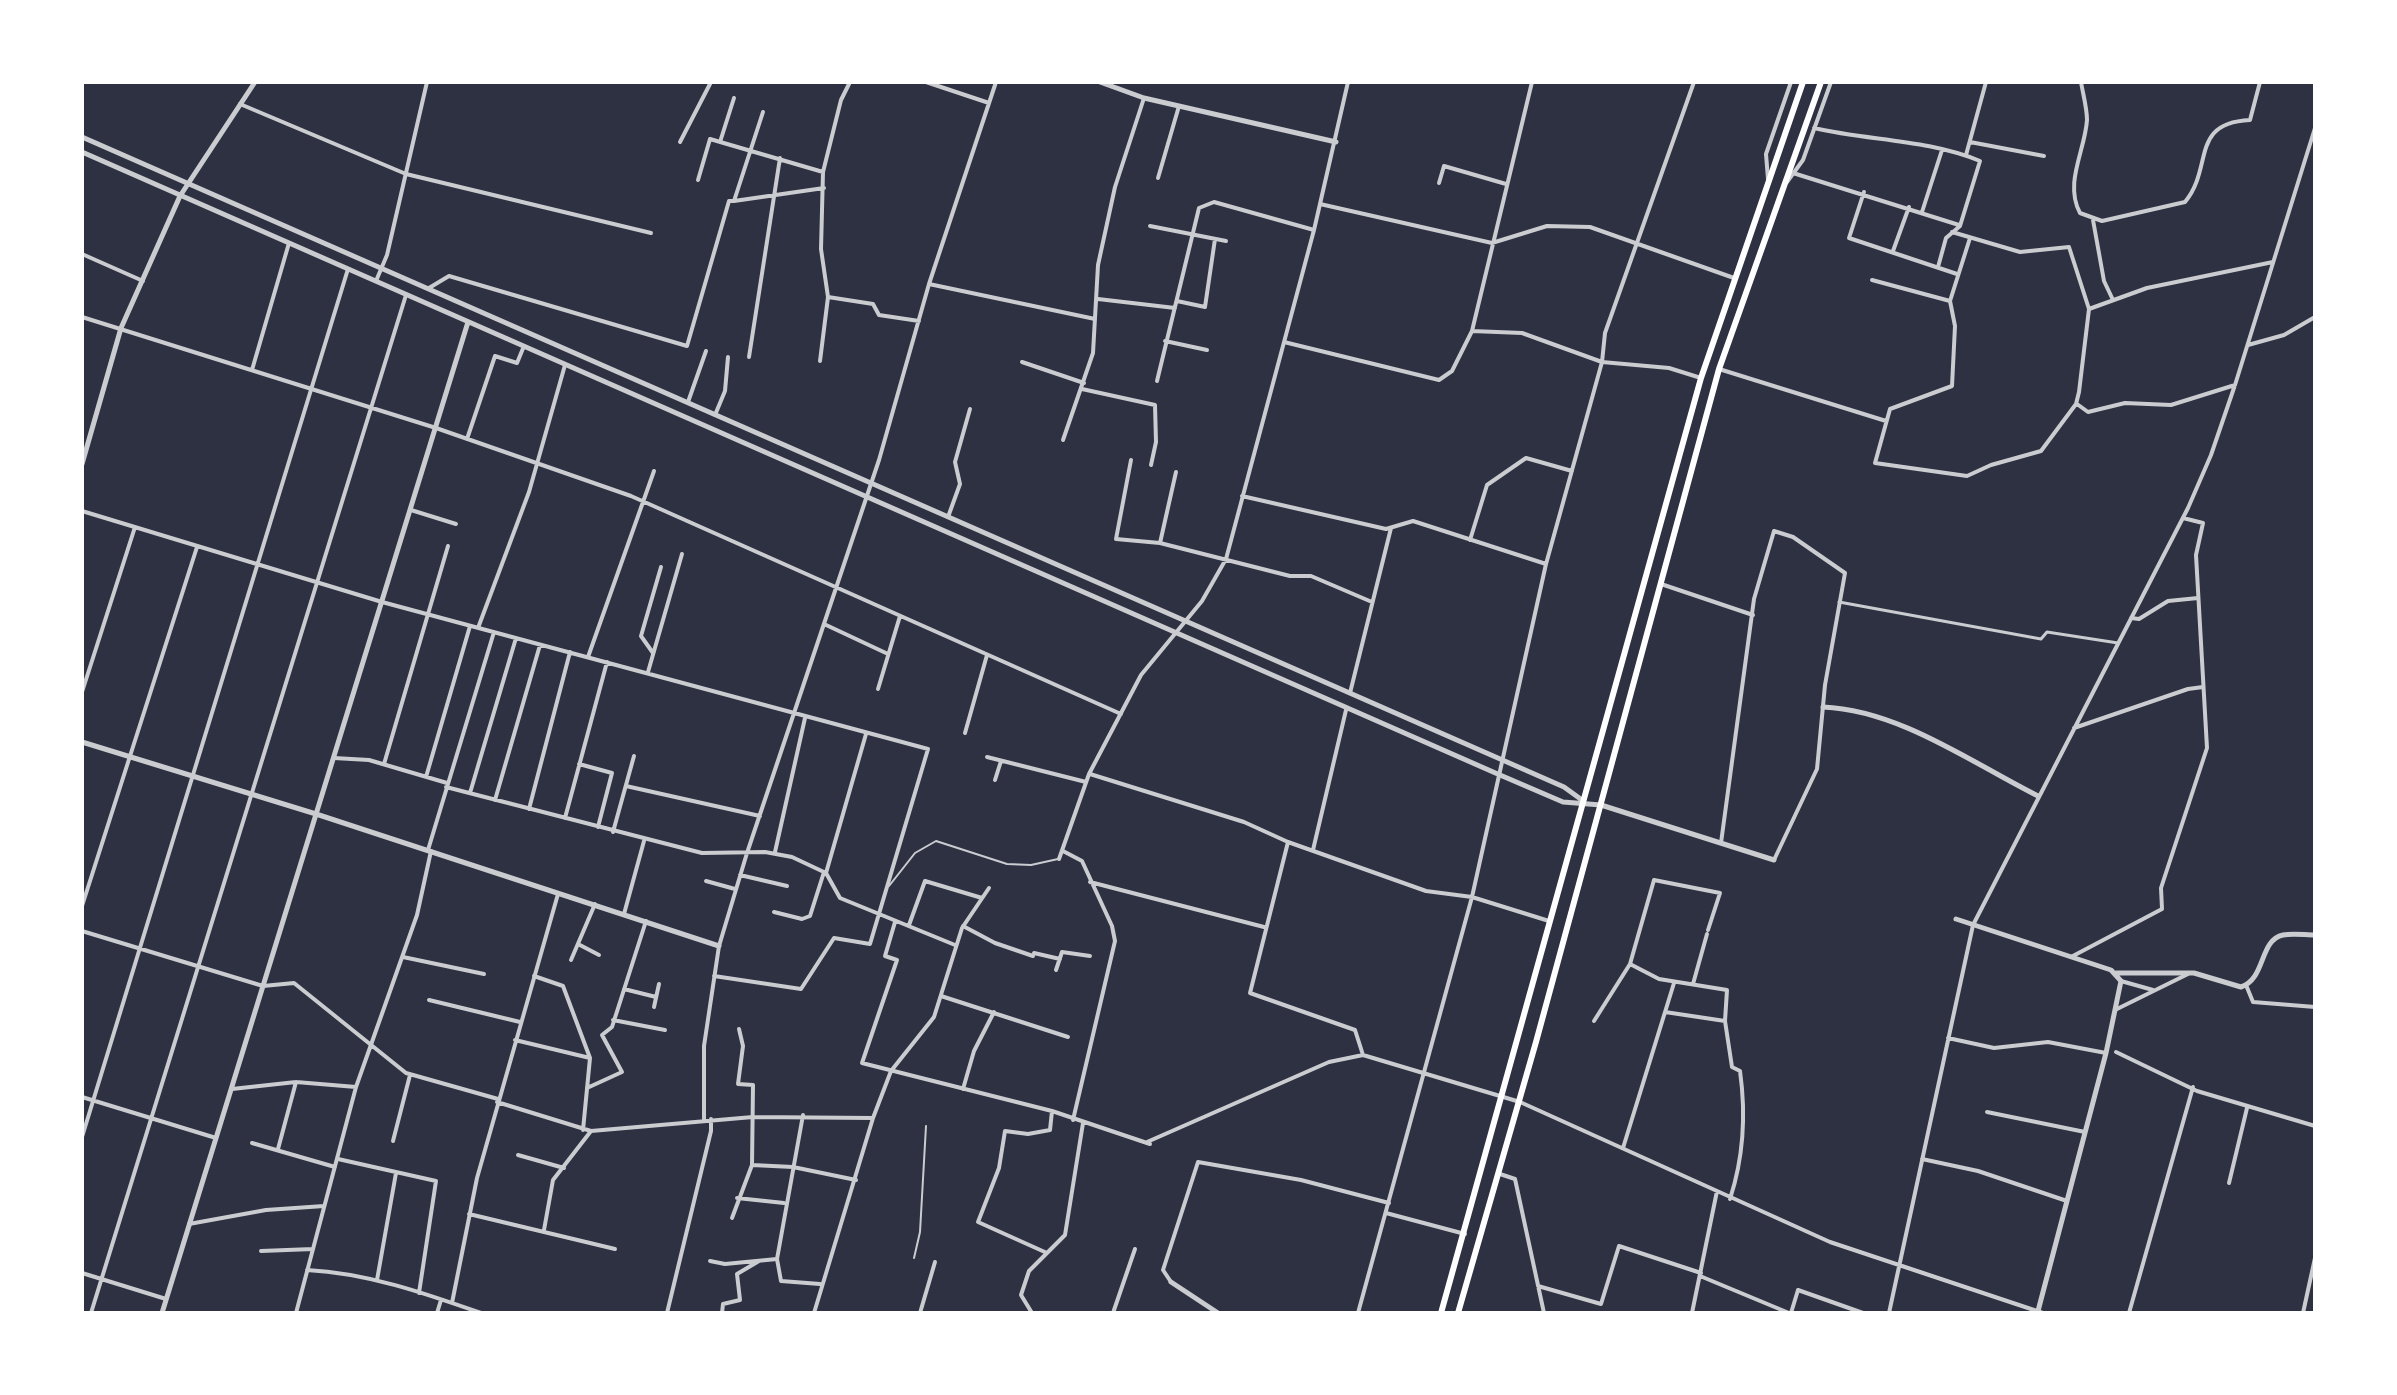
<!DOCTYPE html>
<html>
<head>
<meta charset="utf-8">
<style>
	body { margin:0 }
	#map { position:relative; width:2397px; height:1395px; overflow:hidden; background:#2d3142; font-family:"Source Sans 3",sans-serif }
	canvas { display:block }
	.frame { position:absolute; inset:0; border:84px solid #fff; pointer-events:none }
</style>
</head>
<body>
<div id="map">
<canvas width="2397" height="1395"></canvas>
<div class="frame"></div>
</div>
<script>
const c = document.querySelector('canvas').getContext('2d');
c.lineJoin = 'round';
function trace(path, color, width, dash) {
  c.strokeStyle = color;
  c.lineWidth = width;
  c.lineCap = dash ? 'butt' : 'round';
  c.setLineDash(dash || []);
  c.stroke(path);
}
const service = new Path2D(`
	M889,886l26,-33 21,-12 71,23 24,1 27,-6
	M914,1258l6,-26 6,-106`);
const pedestrian = new Path2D(`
	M1839,602l202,37 6,-7 71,11`);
const minor = new Path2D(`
	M926,82l63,21
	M2081,82c2,12 6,26 6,38 -2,31 -23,63 -7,93l22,8 83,-19c29,-35 4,-79 65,-82l10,-38
	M240,104l166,70 245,59
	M1814,128c56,13 112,11 166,33l-20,65 -14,12 -8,29
	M680,142l31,-60
	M720,142l14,-44
	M1970,142l74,14
	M1966,155l20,-73
	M1793,173l166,52
	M1158,178l21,-72
	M1768,179l-2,-25 25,-72
	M698,180l12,-41 113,33
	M1787,182l16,-22 28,-78
	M1439,183l5,-17 62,18
	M1864,192l-15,46 108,36
	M734,201l90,-13
	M1320,204l172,39 55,-17 43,1 144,51
	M1922,212l20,-62
	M2093,220l11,61 9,19
	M1150,226l76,15
	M1952,232l68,20 49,-5 20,62 -10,83 -3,12 -35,47 -50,14 -24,11 -92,-13 15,-54 62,-23 3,-60 -5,-25 20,-63
	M1893,251l16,-44
	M82,254l61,27
	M1872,280l78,21
	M376,281l11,-26 40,-173
	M929,284l166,35
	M429,288l20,-12 238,70 42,-145h5l29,-89
	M828,297l45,7 6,11 40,6
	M1098,299l77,9
	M1177,301l28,6 10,-68
	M2089,309l58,-21 126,-26
	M82,317l354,111 195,68 490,218
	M1472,331l50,2 80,29 67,6 32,10
	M1165,341l42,9
	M1284,342l155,38 13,-9 20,-40 60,-249
	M2248,345l36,-10 31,-18
	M749,357l31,-199
	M820,361l8,-64 -7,-48 2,-77 18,-72 9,-18
	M1022,362l62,21
	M1719,369l167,52
	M252,370l37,-127
	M1157,381l42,-173 15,-6 100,28
	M1082,389l73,16 1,37 -5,23
	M688,402l18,-51
	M2077,404l11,8 37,-9 46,2 64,-20
	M715,415l10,-24 3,-34
	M467,439l28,-83 22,7 7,-17
	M1063,440l30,-87 5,-88 17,-78 29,-89
	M1131,460l-15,79 44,4 130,33h21l61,26
	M1242,496l144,33 27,-8 133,43
	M411,510l45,14
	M82,511l300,91 546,147 -58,195 -36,-6 -33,51 -87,-13
	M948,517l12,-33 -5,-22 15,-53
	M1470,540l17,-55 39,-27 46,13
	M1160,543l16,-71
	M1661,584l92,31
	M2131,618l8,1 29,-18 30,-3
	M824,624l64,30
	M478,628l51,-136 36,-127
	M653,653l-12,-17 20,-69
	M588,657l66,-186
	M648,672l34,-118
	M878,689l22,-73
	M82,692l53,-165
	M1350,693l41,-165
	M2074,728l114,-39 15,-2
	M965,733l22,-78
	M987,757l99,25
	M334,758l35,2 78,23
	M384,764l64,-218
	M579,764l33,9 -14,54
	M1090,774l154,48 44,20 138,49 46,6 77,24
	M426,777l44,-151
	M995,780l6,-19
	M626,786l134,30
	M446,787l256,66 63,-1 27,5 34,16 14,25 115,47
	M470,793l46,-155
	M495,800l45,-155
	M529,809l41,-157
	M565,818l42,-156
	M613,832l21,-76
	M1288,842l-38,151 105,37 8,25
	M1721,843l33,-244 20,-68 19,6 52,36 -20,112 -8,84 -43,91
	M428,850l66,-218
	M1313,850l33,-140
	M1063,851l19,10 30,65 3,15 -42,179
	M775,852l30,-134
	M1059,859l30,-85 52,-99 61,-74 24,-42 88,-329 34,-148
	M826,873l40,-139
	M740,875l47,11
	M706,881l29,8
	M1090,882l174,45
	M82,906l115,-359
	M774,912l28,7 8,-3 14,-44
	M624,914l20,-73
	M895,922l-10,34 12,4 -35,103 190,48 98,33
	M909,925l16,-44 57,17
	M963,926l32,17 38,13
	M82,931l181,55 31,-3 112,90 92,26
	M578,944l21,11
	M1034,953l26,6
	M403,957l81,17
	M2071,957l91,-48 -1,-21 46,-140 -11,-193 7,-32 -20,-5
	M571,960l24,-56
	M1630,964l29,15 68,11 -2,31 7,46 8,4c6,43 4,85 -10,128
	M1056,970l6,-18 28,4
	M534,976l29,10 27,72 -7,72
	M2121,981l32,9
	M1693,984l14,-50
	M2246,985l7,17 62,5
	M624,989l32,8
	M941,996l127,41
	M429,1000l91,22
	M654,1007l5,-23
	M2117,1009l71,-35
	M1665,1012l60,9
	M613,1020l52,10
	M1594,1021l36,-57 24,-84 66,13 -12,37
	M1948,1038l46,10 54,-6 58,11
	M515,1040l75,18
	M2116,1052l81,39 118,35
	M587,1088l35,-16 -20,-37 10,-8 34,-106
	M232,1089l64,-7 60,5
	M963,1089l11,-38 20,-39
	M82,1097l134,41
	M497,1102l94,29 162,-14 120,1
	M1987,1112l98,20
	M803,1115l-26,144 4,22 39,3
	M704,1120v-74l15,-100 28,-93 132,-393 50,-176 67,-202
	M82,1137l266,-868
	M393,1141l17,-66
	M1147,1142l182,-80 34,-7 157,47 310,140 213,71
	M252,1143l83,24
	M1623,1148l51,-165
	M278,1149l18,-67
	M518,1155l46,13
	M338,1159l98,22 -17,112
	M1922,1159l56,12 89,30
	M752,1165l41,2 63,13
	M1500,1174l15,5 29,134
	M2229,1183l18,-75
	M737,1198l47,5
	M1386,1213l79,21
	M469,1214l146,35
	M732,1218l20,-53 1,-80 -15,-1 5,-38 -4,-17
	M189,1224l77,-14 58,-4
	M544,1230l9,-50 38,-49
	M261,1251l52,-2
	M1047,1253l-69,-31 21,-54 6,-37 23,3 22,-4 2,-19
	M710,1261l15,3 52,-5
	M307,1270c60,3 117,23 174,43
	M82,1273l84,26
	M1700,1276l89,37
	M377,1280l19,-107
	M1171,1282l-8,-12 35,-108 103,18 88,23
	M1538,1286l63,18 18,-58 82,27
	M452,1303l25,-125 81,-284
	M91,1313l315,-1018
	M296,1313l60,-226 61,-172 14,-64
	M437,1313l4,-13
	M667,1313l44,-182v-12
	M722,1313l1,-9 17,-4 -3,-26 22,-13
	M814,1313l59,-195 18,-47 43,-54 28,-89 27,-40
	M920,1313l15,-51
	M1032,1313l-11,-18 8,-24 36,-36 18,-112
	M1113,1313l22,-64
	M1358,1313l114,-416 74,-333 56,-202 3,-29 89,-251
	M1692,1313l25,-122
	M1791,1313l7,-23 65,23
	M1889,1313l84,-388 215,-417 23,-53 24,-70 80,-257
	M2129,1313l64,-226
	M2303,1313l12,-55`);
const tertiary = new Path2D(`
	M1100,82l44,16 192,44
	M82,137l1482,650 18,13
	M82,152l1418,623 63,27 38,3 173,55
	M82,464l39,-136 59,-132 75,-114
	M1823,707c76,3 149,56 215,89
	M82,742l234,72 403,132
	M1956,919l155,51 10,11 -15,72 -68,258
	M2116,973h78l47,14c25,-8 18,-47 42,-52 10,-2 22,0 32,0
	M1171,1282l47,31
	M162,1313l306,-991`);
const secondary = new Path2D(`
	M1441,1313l260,-935 102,-296
	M1458,1313l78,-271 183,-673 102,-287`);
trace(service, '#caccd0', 2);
trace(pedestrian, '#caccd0', 3);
trace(minor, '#caccd0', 4);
trace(tertiary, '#caccd0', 5);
trace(secondary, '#fff', 6);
</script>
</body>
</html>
